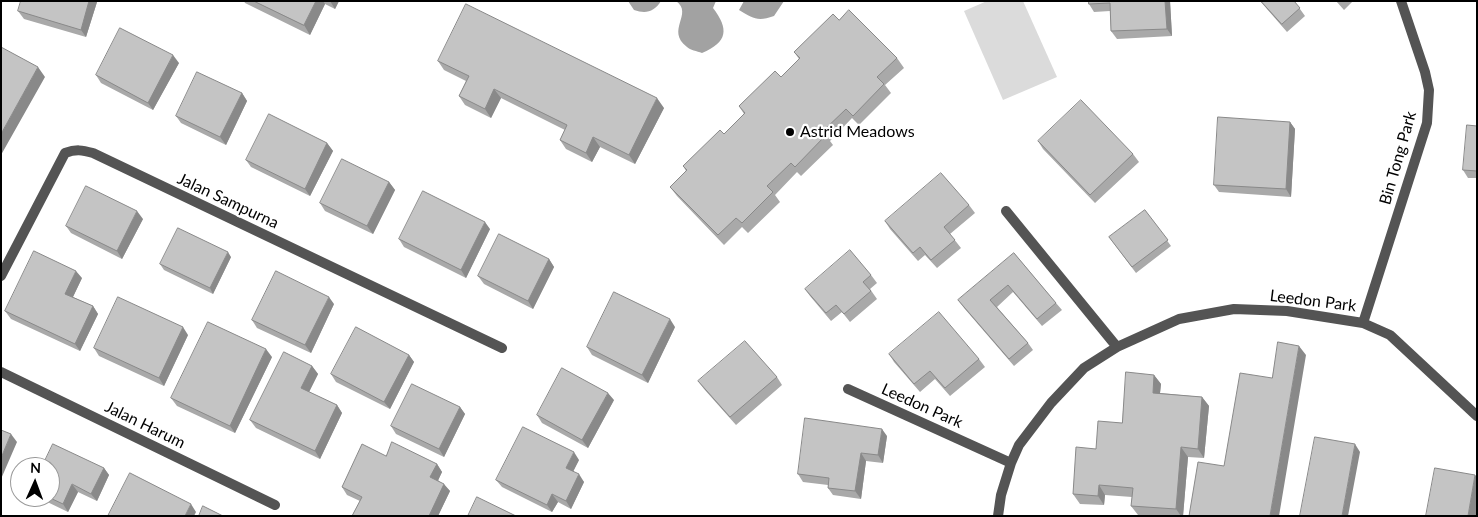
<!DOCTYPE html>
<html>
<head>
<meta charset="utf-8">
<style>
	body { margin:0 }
	#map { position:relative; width:1478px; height:517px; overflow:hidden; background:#fff; font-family:Lato,sans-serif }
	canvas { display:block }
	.frame { position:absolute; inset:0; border:2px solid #000; pointer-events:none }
	.north { position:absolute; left:10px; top:457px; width:50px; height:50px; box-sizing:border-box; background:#fff; border:1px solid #999; border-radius:50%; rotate:2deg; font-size:14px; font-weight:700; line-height:20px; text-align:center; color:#000 }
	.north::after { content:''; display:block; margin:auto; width:18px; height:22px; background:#000; clip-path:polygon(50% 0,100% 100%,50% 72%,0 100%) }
</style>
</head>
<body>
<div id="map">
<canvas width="1478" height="517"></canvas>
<div class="frame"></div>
<div class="north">N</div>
</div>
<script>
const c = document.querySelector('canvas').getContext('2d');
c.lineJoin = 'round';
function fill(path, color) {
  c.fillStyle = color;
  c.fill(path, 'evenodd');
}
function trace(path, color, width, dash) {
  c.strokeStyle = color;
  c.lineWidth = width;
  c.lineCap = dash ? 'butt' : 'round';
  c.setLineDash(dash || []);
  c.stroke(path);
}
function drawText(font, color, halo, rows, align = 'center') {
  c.font = font + ' Lato,sans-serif';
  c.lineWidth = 4.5;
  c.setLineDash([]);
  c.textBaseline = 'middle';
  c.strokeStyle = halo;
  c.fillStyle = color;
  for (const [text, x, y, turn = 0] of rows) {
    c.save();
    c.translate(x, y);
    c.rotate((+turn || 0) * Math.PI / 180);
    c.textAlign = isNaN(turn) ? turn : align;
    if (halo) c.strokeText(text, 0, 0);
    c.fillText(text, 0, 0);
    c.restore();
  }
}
const green = new Path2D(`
	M987,1h36l34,76 -54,23 -39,-89z`);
const water = new Path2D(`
	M628,1h33c-7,11 -15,13 -27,9z
	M676,1h40l-3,7c16,21 15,34 -11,45 -5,-2 -12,-3 -15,-6 -22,-17 7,-33 -11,-46z
	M744,1h40l-10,15c-17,6 -21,2 -35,-6z`);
const street = new Path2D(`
	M1006,211l111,136
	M1,276l64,-123c11,-4 17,-3 28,0l409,195
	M1363,323l64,-200 2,-33 -4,-18 -24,-71
	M1,372l274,133
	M848,389l163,74
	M998,516l3,-21 10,-32 8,-18 32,-42 33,-35 33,-21 62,-28 55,-10 53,2 76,12 27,12 87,81`);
const wall = new Path2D(`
	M244,1h95l-4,8 -10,-5 -15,31 -65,-32z
	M1089,1h81l2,35 -55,3 -6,-8 -1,-20 -16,1 -5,-8z
	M1260,1h35v1l10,14 -18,16z
	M1336,1h17l-9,9z
	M97,2l-11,35 -62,-18 -6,-8z
	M839,20l58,38 7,10 -19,17 6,8 -32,32 -7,-7 -22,23 3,4 -32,31 -4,-4 -22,23 5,7 -32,31 -6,-6 -18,18 -47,-49 -7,-9 16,-16 -3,-5 41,-32 20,-20 -5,-8 42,-29 18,-18 -5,-7z
	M438,61l226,47 -29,56 -35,-17 -8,15 -26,-13 -6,-9 5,-10 -64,-32 -10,20 -26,-13 -6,-9 7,-15 -22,-11z
	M179,63l-26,47 -52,-27 -5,-8z
	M242,93l5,8 -21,44 -45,-22 -5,-7z
	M1290,122l5,7 -4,68 -72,-5 -5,-7z
	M1477,126v52h-9l-5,-8z
	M1038,141l95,13 6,8 -44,41 -52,-54z
	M327,143l6,8 -23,45 -59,-29 -5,-7z
	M389,182l6,8 -22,44 -48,-23 -5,-8z
	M969,205l6,8 -25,21 11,14 -24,20 -12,-13 -7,6 -28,-32 -5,-8z
	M1145,210l26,36 -35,27 -27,-36z
	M143,219l-21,40 -51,-26 -5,-7z
	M490,229l-24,49 -62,-31 -5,-8z
	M1014,253l42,50 6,7 -20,16 -29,-34 -16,15 31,36 5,7 -19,16 -50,-58 -6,-8z
	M231,257l-18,37 -49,-24 -4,-6z
	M549,259l5,8 -21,42 -49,-25 -6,-8z
	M871,275l6,8 -7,6 7,10 -27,23 -8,-10 -11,9 -21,-25 -5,-7z
	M82,278l-9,19 20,9 5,8 -18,37 -69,-32 -6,-8z
	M334,304l-23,49 -54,-25 -5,-8z
	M675,327l-27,56 -56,-28 -5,-8z
	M188,335l-24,51 -65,-30 -5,-8z
	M889,354l90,5 6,8 -35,29 -15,-17 -15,13 -26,-30z
	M409,355l5,7 -24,47 -54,-27 -5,-8z
	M272,357l-37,76 -58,-27 -6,-8z
	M312,366l6,8 -9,18 28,13 5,8 -22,46 -64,-31 -6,-8z
	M1154,375l7,9 -1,9 42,4 7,9 -5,52 -16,-1 -5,59 -45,-1 -7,-9 1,-9 -27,-2 -1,10 -24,-1 -7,-10 23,-45 26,-26z
	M777,377l5,8 -46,40 -32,-36 -6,-8z
	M614,400l-26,48 -46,-25 -5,-8z
	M460,407l5,7 -21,43 -48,-23 -5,-8z
	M887,436l-4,27 -17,-2 -5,38 -28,-4 -5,-7v-3l-25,-3 -5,-8z
	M386,456l51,8 5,8 -4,8 12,11 -12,25h-86l8,-15 -13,-6 -5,-8z
	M579,460l-6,11 11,11 -13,27 -13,-7 -6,10 -50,-25 -6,-7z
	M104,468l5,7 -12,26 -19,-9 -10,20 -31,-15h13z`);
const shadedWall = new Path2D(`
	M89,1l8,1 -11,35 -5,-7z
	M316,1h7l2,3 -15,31 -6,-10z
	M330,1h9l-4,8z
	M1165,1h5l2,35 -5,-7z
	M173,55l6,8 -26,47 -5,-7z
	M38,67l7,10 -44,78v-21z
	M494,89l7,9 -10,20 -6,-9z
	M242,93l5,8 -21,44 -6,-8z
	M657,98l7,10 -29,56 -6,-9z
	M1290,122l5,7 -4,68 -5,-8z
	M593,137l7,10 -8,15 -6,-9z
	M327,143l6,8 -23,45 -5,-7z
	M389,182l6,8 -22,44 -6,-8z
	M137,211l6,8 -21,40 -5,-8z
	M485,222l5,7 -24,49 -5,-8z
	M228,252l3,5 -18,37 -3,-6z
	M549,259l5,8 -21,42 -5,-8z
	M76,271l6,7 -11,23 -6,-7z
	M329,297l5,7 -23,49 -6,-8z
	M93,306l5,8 -18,37 -5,-7z
	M670,319l5,8 -27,56 -6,-8z
	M183,327l5,8 -24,51 -5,-8z
	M1299,346l7,9 -27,161h-9z
	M266,349l6,8 -37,76 -5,-7z
	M409,355l5,7 -24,47 -6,-7z
	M312,366l6,8 -11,22 -6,-8z
	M1154,375l7,9 -2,18 -6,-9z
	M608,393l6,7 -26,48 -6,-8z
	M1202,397l7,9 -5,52 -6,-9z
	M337,405l5,8 -22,46 -5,-8z
	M460,407l5,7 -21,43 -5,-8z
	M882,429l5,7 -4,27 -5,-8z
	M11,434l6,8 -16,37v-21z
	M1355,444l5,8 -12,64h-6z
	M1181,447l7,10 -5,59h-2l-5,-7z
	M574,452l5,8 -8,16 -5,-8z
	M861,453l5,8 -5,38 -6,-8z
	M437,464l5,8 -6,13 -6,-8z
	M104,468l5,7 -12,26 -6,-7z
	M579,474l5,8 -13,27 -5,-8z
	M1475,475l2,2 -1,39h-8z
	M72,484l6,8 -10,20 -5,-8z
	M444,484l6,7 -12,25h-9z
	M1099,485l6,10 -1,10 -6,-9z
	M552,494l6,8 -6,10 -5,-7z
	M191,504l5,8 -2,4h-9z`);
const building = new Path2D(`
	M21,1h68l-8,29 -63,-19z
	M254,1h62l-12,24z
	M1089,1h76l2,28 -56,2 -1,-28 -21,1z
	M1261,1h33l6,7 -18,16z
	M466,4l191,94 -28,57 -36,-18 -7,16 -26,-13 7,-15 -73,-36 -9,20 -26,-13 10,-20 -31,-15z
	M849,10l48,48 -20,19 7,7 -31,32 -7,-7 -24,23 4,3 -31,32 -4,-4 -24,23 6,6 -31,31 -6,-5 -18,17 -48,-48 17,-17 -4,-4 37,-36 4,4 21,-21 -6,-7 36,-35 6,6 19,-19 -6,-6 39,-38 6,6z
	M120,28l53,27 -25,48 -52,-28z
	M1,47l37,20 -37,67z
	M197,72l45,21 -22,44 -44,-21z
	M1081,100l52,54 -43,41 -52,-54z
	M269,114l58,29 -22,46 -59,-29z
	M1218,117l72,5 -4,67 -72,-4z
	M1467,125l10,1v45l-14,-1z
	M342,159l47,23 -22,44 -47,-23z
	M941,173l28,32 -25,22 11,13 -24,20 -11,-13 -7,6 -28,-32z
	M86,186l51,25 -20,40 -51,-25z
	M423,191l62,31 -24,48 -62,-31z
	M1145,210l23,30 -36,27 -23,-30z
	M178,228l50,24 -18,36 -50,-24z
	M499,234l50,25 -21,42 -50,-25z
	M850,250l21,25 -8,7 8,9 -27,23 -8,-9 -10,8 -21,-24z
	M34,251l42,20 -11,23 28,12 -18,38 -70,-33z
	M1014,253l42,50 -19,16 -29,-34 -18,15 38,43 -19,16 -51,-59z
	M276,271l53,26 -24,48 -53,-25z
	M614,292l56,27 -28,56 -55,-28z
	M118,297l65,30 -24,51 -65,-30z
	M939,312l40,47 -34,29 -15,-17 -16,13 -25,-30z
	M208,322l58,27 -36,77 -59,-28z
	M356,327l53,28 -25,47 -53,-28z
	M745,341l32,36 -47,40 -32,-36z
	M1278,342l21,4 -29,170h-81l9,-54 26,4 16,-93 32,5z
	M284,352l28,14 -11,22 36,17 -22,46 -65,-31z
	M562,368l46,25 -26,47 -45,-25z
	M1126,372l28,3 -1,18 49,4 -4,52 -17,-2 -5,62 -45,-3 2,-18 -34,-3 -1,11 -25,-2 3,-47 20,2 2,-28 24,2z
	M412,384l48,23 -21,42 -48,-23z
	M805,418l77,11 -4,26 -17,-2 -6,38 -27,-3 1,-10 -31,-4z
	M523,427l51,25 -8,16 13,6 -13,27 -14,-7 -5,11 -51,-25z
	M1,430l10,4 -10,24z
	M1315,437l40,7 -13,72h-42z
	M392,442l45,22 -7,13 14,7 -15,32h-77l10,-19 -20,-10 20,-43 24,12z
	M53,444l51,24 -13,26 -19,-10 -9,20 -15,-7h2v-30h-8z
	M1435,468l40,7 -7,41h-42z
	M130,473l61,31 -6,12h-77z
	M477,497l39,19h-48z
	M203,506l20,10h-24z`);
const markers = [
	[790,132,5,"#000"]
];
const poiNames = [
	["Astrid Meadows",800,132]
];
const streetNames = [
	["Bin Tong Park",1398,158,-74],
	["Jalan Sampurna",228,201,25],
	["Leedon Park",1313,301,7],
	["Leedon Park",922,406,24],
	["Jalan Harum",145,425,26]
];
fill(green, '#dbdbdb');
fill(water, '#a2a2a2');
trace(street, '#545454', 10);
fill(wall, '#a9a9a9');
fill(shadedWall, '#898989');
fill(building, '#c4c4c4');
trace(building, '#898989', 1);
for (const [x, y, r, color] of markers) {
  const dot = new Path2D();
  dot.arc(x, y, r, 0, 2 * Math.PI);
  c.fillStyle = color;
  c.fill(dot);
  trace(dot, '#fff', 2);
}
drawText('16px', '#000', '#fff', poiNames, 'left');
drawText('16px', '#000', '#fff', streetNames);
</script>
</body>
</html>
